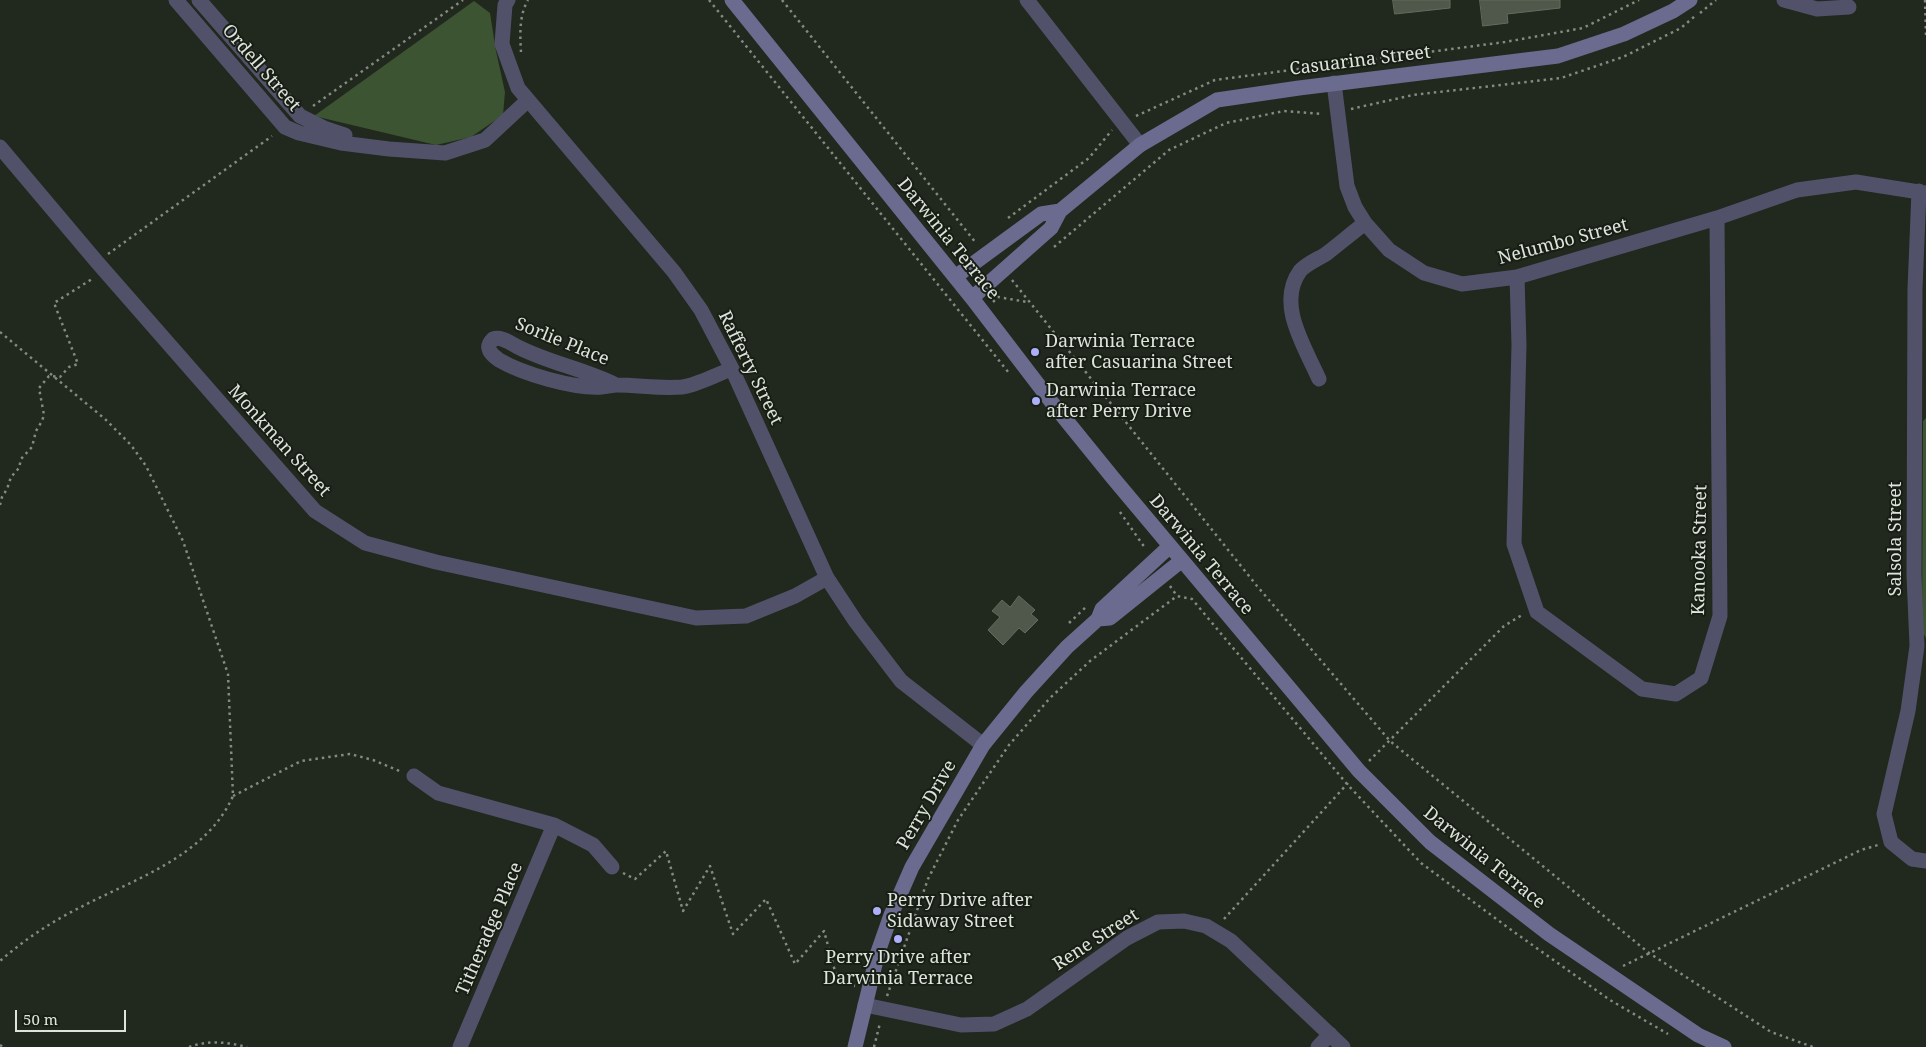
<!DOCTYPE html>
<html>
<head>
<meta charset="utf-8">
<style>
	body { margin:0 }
	#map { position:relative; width:1926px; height:1047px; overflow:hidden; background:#21281d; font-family:"Noto Serif",serif }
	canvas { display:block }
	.scale { position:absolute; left:15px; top:1010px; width:111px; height:22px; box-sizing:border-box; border:2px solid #dee3dc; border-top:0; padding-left:6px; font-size:15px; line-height:18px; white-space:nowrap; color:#dee3dc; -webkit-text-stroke:4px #171e14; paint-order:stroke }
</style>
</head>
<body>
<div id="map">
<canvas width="1926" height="1047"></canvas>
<div class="scale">50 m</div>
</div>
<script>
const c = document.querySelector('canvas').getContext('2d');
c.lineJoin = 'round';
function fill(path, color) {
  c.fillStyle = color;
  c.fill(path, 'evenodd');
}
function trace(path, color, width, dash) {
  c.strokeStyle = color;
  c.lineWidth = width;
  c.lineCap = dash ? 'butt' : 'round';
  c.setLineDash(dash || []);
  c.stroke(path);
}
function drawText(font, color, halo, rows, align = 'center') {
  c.font = font + ' "Noto Serif",serif';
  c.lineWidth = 4;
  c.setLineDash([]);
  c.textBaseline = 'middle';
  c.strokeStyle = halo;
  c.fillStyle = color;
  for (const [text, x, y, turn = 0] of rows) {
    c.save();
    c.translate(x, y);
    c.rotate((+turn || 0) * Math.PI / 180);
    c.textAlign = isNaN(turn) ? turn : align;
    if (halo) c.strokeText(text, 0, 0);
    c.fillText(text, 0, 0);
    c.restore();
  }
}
const green = new Path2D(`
	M474,1l16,12 6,38 9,41 -2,23 -32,22 -35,8 -122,-29z
	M1926,418v220l-4,-7 1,-210z`);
const building = new Path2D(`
	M1393,0h57v8l-55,6z
	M1480,0h80v8l-53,6 1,9 -25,3z
	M1019,596l16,14 -4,4 7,6 -13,13 -6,-5 -16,17 -15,-15 12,-13 -8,-6 10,-11 8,7z`);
const path = new Path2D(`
	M709,0l300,373
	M782,0l194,243
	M1925,0l1,36
	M1700,13l16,-13
	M521,52c-1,-17 -2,-37 7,-52
	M313,106l150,-106
	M1351,109l62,-14 148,-17 62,-21 58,-29 14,-12
	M1136,116l79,-36 290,-38 78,-14 56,-28
	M1008,218l81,-60 23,-28
	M1054,247l115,-97 57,-27 58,-12 39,3
	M108,254l164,-118
	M1012,280l245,306 133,155 259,212 122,79 42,15
	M993,302l5,-5 29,5
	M0,332l105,87 26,26 15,21 37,75 45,133 5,122c-27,61 -99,83 -154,112 -28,14 -55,32 -79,53
	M0,505l2,-8 5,-8 4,-12 8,-9 2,-9 11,-12 4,-16 6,-10 2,-6 -5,-27 10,-12 11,1 9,-10 9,-3 -24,-61 38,-24
	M1120,512l25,36
	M1170,586l7,10 15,3 155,185 74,79 93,69 96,68 58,34
	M1069,623l18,-17
	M1369,761l135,-135 18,-11
	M233,796l68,-35 49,-7 23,6 29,12
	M623,873l12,6 31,-28 17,60 27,-45 23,68 33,-35 29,65 29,-33 14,51 17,4
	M1224,919l124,-136
	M1623,966l238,-116 17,-5
	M887,996l41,-117 30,-59 51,-75 41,-47 40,-37 87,-65
	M0,1045l3,2
	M189,1047c19,-7 38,-5 58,0
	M874,1047l6,-24`);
const street = new Path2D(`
	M176,0l109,127 14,6 42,10 48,6 56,4 40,-13 42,-39
	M199,0l101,116 24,12 21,7
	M508,0l-3,5 -3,39 16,44 156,184 27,38 31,59 95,209 29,44 45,59 82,64
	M1027,0l113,145
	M1784,0l33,9 32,-2
	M1334,83l13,103 8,21 10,16 24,27 35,23 38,11 55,-7 200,-59 80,-28 59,-8 70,11
	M0,147l97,115 218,249 50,32 71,19 260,56 50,-2 49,-20 32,-18
	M1919,191l-4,98 -1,286 3,71 -9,65 -24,103 7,28 21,17 14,2
	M1517,277l2,68 -5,199 23,68 105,77 34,5 25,-16 19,-62 -3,-398
	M1319,379c-14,-32 -43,-75 -19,-108 6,-7 18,-12 26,-17 13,-10 26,-21 39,-31
	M616,385c-32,-16 -67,-22 -98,-38 -8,-4 -17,-11 -25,-8 -9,9 -2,15 6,21 24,14 75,29 103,27 5,0 10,-2 15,-2 22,0 42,4 65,2 15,-2 35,-13 50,-18
	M414,776l24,17 116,32 39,20 19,22
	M865,1005l96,20 33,-1 33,-15 100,-71 31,-16 26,-1 22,5 25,15 112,106
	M460,1047l94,-222
	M1318,1047l12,-13`);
const secondary = new Path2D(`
	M732,0l240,298 81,106 60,74 246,293 71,71 119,92 149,101 26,12
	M955,277l86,-63 19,-3
	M972,298l79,-70 9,-17 80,-66 77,-45 82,-12 259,-32 66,-22 49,-23 17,-11
	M1098,619l12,-1 71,-57
	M855,1047l23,-95 13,-37 21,-48 71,-122 43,-53 41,-45 31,-28 4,-10 67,-62`);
const markers = [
	[1035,352,5,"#adaffb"],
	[1036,401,5,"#adaffb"],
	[877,911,5,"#adaffb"],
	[898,939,5,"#adaffb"]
];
const streetNames = [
	["Casuarina Street",1360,61,-7],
	["Ordell Street",261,68,49],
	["Darwinia Terrace",948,239,51],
	["Nelumbo Street",1563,242,-15],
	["Sorlie Place",562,342,22],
	["Rafferty Street",750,368,64],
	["Monkman Street",279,441,48],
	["Salsola Street",1896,539,-90],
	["Kanooka Street",1700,550,-89],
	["Darwinia Terrace",1201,555,50],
	["Perry Drive",927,805,-60],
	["Darwinia Terrace",1484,858,39],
	["Titheradge Place",490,929,-67],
	["Rene Street",1096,940,-33]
];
const poiNames = [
	["Darwinia Terrace",1045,342],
	["after Casuarina Street",1045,363],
	["Darwinia Terrace",1046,391],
	["after Perry Drive",1046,412],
	["Perry Drive after",887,901],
	["Sidaway Street",887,922],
	["Perry Drive after",898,958,"center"],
	["Darwinia Terrace",898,979,"center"]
];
fill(green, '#3c5431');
fill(building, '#4f584b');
trace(building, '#636c5f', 1);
trace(path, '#848a81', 2.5, [2.5, 4]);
trace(street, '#515269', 15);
trace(secondary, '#6a6b8f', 15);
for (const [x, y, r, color] of markers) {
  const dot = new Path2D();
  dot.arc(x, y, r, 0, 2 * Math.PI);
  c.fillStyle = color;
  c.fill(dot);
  trace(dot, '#171e14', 2);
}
drawText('18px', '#dee3dc', '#171e14', streetNames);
drawText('18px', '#dee3dc', '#171e14', poiNames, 'left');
</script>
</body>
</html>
